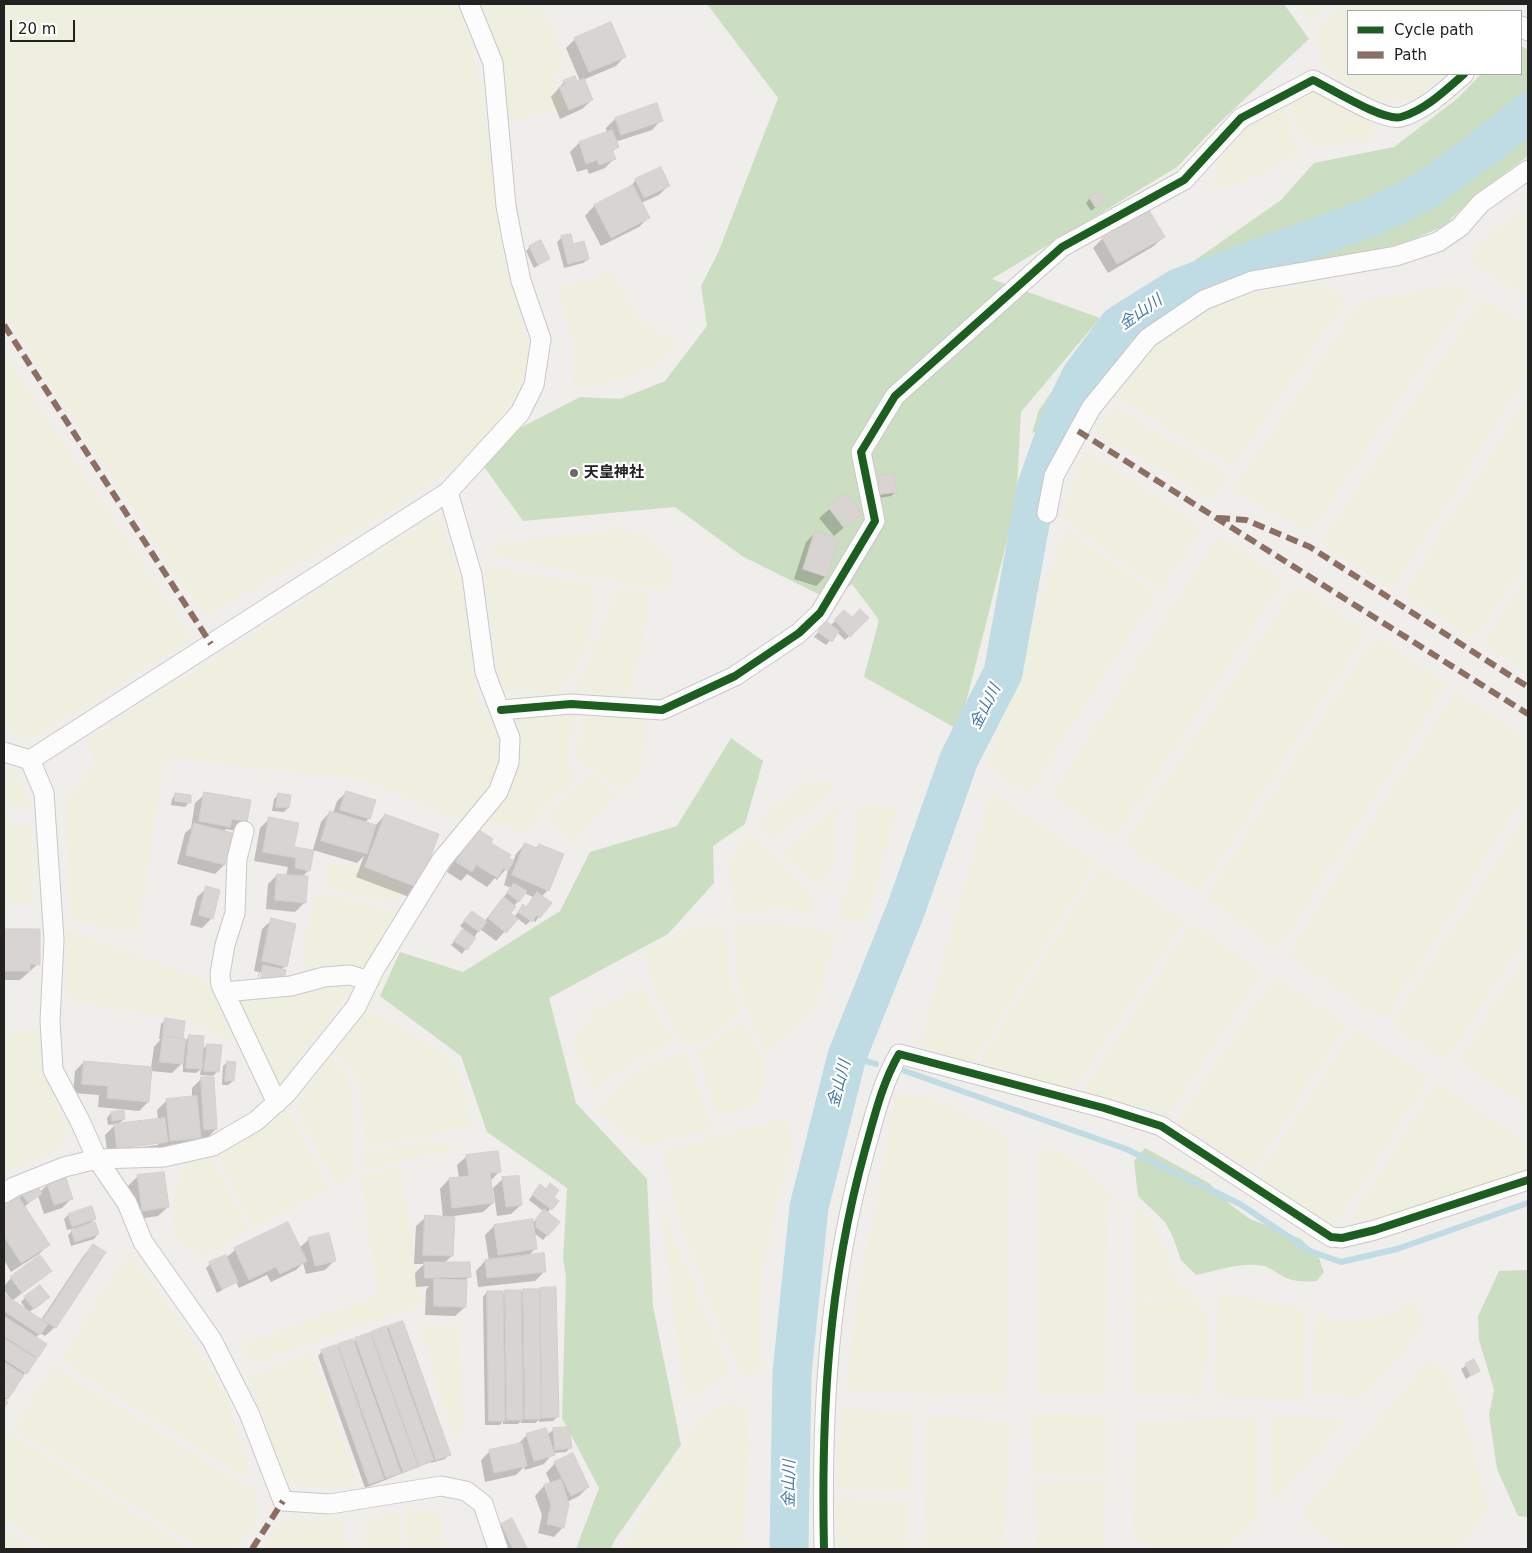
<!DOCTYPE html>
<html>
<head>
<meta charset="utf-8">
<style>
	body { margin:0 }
	#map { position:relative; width:1532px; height:1553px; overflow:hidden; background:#f0eeeb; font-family:"DejaVu Sans",sans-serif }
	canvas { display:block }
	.frame { position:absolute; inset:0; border:5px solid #222; pointer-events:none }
	.legend { position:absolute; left:1347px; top:10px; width:175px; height:65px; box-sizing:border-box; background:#fff; border:1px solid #a7a7a7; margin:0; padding:6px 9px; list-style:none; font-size:15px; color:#222 }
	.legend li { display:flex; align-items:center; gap:10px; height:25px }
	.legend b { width:25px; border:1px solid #a7a7a7 }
	.scale { position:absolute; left:10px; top:20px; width:65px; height:22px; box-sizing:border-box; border:2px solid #222; border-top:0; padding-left:6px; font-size:15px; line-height:18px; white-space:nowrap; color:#222; -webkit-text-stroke:4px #fff; paint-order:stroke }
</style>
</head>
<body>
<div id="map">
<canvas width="1532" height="1553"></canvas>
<div class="frame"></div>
<ul class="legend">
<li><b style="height:6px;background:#1b5e20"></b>Cycle path</li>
<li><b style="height:6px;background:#8d6e63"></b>Path</li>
</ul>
<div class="scale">20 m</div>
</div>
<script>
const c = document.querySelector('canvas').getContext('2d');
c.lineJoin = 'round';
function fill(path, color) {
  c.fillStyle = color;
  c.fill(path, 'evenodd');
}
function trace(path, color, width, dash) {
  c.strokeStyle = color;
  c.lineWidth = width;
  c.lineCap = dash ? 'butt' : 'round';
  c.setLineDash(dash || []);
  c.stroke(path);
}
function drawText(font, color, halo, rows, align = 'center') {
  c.font = font + ' "DejaVu Sans","Noto Sans JP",sans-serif';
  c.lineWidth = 4.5;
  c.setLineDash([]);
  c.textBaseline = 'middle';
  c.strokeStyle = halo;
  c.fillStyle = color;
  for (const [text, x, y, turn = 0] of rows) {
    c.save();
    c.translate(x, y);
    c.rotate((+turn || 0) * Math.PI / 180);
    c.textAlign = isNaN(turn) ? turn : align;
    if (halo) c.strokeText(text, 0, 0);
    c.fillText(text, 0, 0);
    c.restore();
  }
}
const farmland = new Path2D(`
	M4,4h455l20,69 28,201 24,84 -24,56 -40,43 -79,55 -183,104 -201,-303z
	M479,4h60l20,37 6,26 -11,7 12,34 -57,13 -6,-60z
	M1298,4h29l-17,18z
	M1342,4h147l2,7h-143v63h98l-33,26 -33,1 -29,-14 -31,-25 -2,-32z
	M1305,91h19l19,10 16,14 15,10 -5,16 -37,3 -18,6 -27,-46z
	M1282,106l19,46 -40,22 -50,18 13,-45 23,-24z
	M1528,212v86l-57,-37 12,-19 27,-23z
	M611,270l26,47 16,15 27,8 -20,22 -35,16 -53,11 1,-49 -16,-54 32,-5z
	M1457,285l13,6 -156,237 -9,2 -72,-40 130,-190z
	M1324,286l21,15 -112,165 -117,-69 47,-60 35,-24 29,-13 40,-10z
	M1482,298l46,27v47l-134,216 -72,-44z
	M4,352l187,287 -164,103 -23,-14z
	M1528,397v160l-50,77 -8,3 -66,-43z
	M1113,407l116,67 -16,26 -27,-18 -23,-11 -67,-39z
	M1086,451l115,76 -41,62 -98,-71z
	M438,515l28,80 11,105 25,38 -4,39 -34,45 -95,-41 -205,-23 -26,176 -68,-15 -4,-116 28,-37 -6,-26z
	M1065,528l91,66 -127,199 -41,-26z
	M625,529l26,10 17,16 6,21 -9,12 -23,-1 -150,-32 3,-12z
	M1218,537l66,43 -169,259 -63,-44z
	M483,567l106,16 4,9 1,14 -5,36 -31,51 -53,-3 -5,-10z
	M1528,575v97l-45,-27z
	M620,585l28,10 -5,51 -14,48 -14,2 -40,-5z
	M1296,587l69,45 -166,260 -75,-48z
	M1382,641l65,43 -169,265 -72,-51 164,-254z
	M1455,692l73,47v50l-143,231 -97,-65z
	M578,714l-14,49 16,12 -37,33 -15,25 -42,-13 22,-29 11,-34 -3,-40z
	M586,716l59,3v29l-6,24 -15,20 -49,-35z
	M13,768l16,31v12l-25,-5v-37z
	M592,774l24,21 -45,48 -25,-24z
	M824,778l10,9 -61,53 -14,-17 38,-36z
	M991,792l105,70 -124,202 -53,-19z
	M840,801l-6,34 2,22 -15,29 -39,-30z
	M868,803l30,6 -34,115 -27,-8 14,-38 8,-73z
	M1528,813v119l-81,128 -55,-35z
	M4,821l28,4 -2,79 -26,-1z
	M751,834l63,63 1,18 -29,-8 -45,5 -9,-7 -2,-44z
	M330,862l37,9 37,16 -5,17 -76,-16z
	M1101,866l83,54 -110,169 -96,-25z
	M322,893l75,19 -36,61 -55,-3 -1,-31 9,-40z
	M733,923h51l43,9 9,5 -20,65 -17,24 -34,25 -25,-57z
	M1191,924l71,46 -94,146 -15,-6 -69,-19z
	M725,926l4,52 11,36 -41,30 -11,1 -6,-4 -22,-40 -14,-37 -1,-13 48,-24z
	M66,930l130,46 12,7 27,60 -45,-22 -29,-8 -3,4 -91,-18z
	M1528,954v153l-69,-45z
	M1274,978l73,47 -94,145 -76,-47z
	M340,983l12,7 -69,89 -10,3 -39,-85z
	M641,987l33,55 -46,21 -34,27 -21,-47 24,-34z
	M366,1009l82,46 8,10 18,62 -109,20 -5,-61 -9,-18 -16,-15z
	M743,1022l21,38 1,15 -7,24 -6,8 -37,9 -17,-66z
	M41,1029l4,47 20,50 -6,22 -55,25v-141z
	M1354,1029l75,48 -95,149 -75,-50z
	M686,1051l27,81 -17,2 -9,-2 -38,16 -55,-37 46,-41z
	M330,1055l19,23 3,27 1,71 -18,8 -39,-74z
	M1437,1082l91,63v23l-171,60 -7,-5z
	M894,1094l35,4 73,34 7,11 -2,243 -5,10 -156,-6 11,-95 23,-110z
	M288,1111l41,78 -76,39 -35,-73z
	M788,1118l3,24 -30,137 -2,91 -15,9 -20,-42 -43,-111 -20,-75z
	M433,1140l25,10 -95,20 -1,-18z
	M1037,1149l25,3 47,40 -4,202 -68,1z
	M211,1156l38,74 -45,26 -29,-17 -4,-12 3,-31 11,-34z
	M400,1168l23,137 -172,59 -9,-20 136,-49 -18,-120z
	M1134,1204l16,15 17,35 10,28 22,17h-66z
	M661,1207l70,167 -46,25 -12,-90z
	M129,1253l48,66 51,80 21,75 -7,2 -181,-116z
	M1219,1293l87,16 -4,90 -78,-2 -10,-10z
	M1201,1301v8l9,9 -8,79 -63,-1 -6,-6 1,-88z
	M1408,1303h9l6,15v9l-53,64 -12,7 -47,-3 5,-80 24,6 47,-5z
	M419,1323l40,2 4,98 -8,21z
	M313,1352l46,134h-62l-14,-10 -34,-99z
	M1430,1359l16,14 18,45 25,89 -30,42h-118l-41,-35z
	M53,1366l204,128 1,23 -22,32h-33l-189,-120z
	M730,1401l17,8 2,38 -6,102h-121l80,-132z
	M840,1409l72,4 -3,79 -73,-4z
	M1031,1413l75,2v60l-74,-2z
	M926,1417l84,3 -7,129h-80z
	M1271,1417l76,2 -76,85z
	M1258,1418l-1,100 -32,31h-73l-21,-12 6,-117z
	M10,1433l180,116h-139l-47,-30v-76z
	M1034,1481h71l-1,68h-68z
	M836,1498l71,4v47h-70z
	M404,1508l24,2 11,5 4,13 1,21h-38z
	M398,1511l3,38h-36l1,-24 7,-7z
	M340,1516l8,33h-86l6,-10 21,-22 29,6z
	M4,1528l32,21h-32z`);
const forest = new Path2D(`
	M707,4h577l25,35 -90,84 -42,44 -185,112 108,39 -79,94 -5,93 -57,225 -95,-53 15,-57 -27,-36 -20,17 -90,-45 -67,-49 -152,14 -41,-57 34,-34 64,-33 40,2 45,-18 42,-55 -6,-40 17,-33 60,-155z
	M1521,46l7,4v106l-52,39 -32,31 -51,22 -155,27 -90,43 -38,43 -28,42 -33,25 -17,5 7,-23 31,-45 51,-53 160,-112 33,-37 80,-16 64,-49 23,-24h40z
	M731,738l32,23 -18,63 -32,22 1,37 -46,51 -119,64 27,105 71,76 6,127 28,139 -67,96 -3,8h-35l23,-61 -37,-70 4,-142 -3,-17 4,-71 -80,-56 -26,-76 -81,-60 20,-44 63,20 97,-61 30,-59 87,-26z
	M1145,1148l64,35 23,23 18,13 51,20 18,19 5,14 -7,9c-11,1 -20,1 -31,-3 -10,-5 -16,-12 -28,-13 -21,-2 -42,6 -62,10l-15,-15 -8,-23 -8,-15 -27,-26 -4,-35z
	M1528,1270v247l-10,-1 -21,-47 -8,-54 5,-25 -15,-50 -1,-24 21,-45z`);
const shadow = new Path2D(`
	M575,39l50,17 -9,10 -33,14 9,20 -10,9 -22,10 -9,-22 13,-15 16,-1 -14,-33z
	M656,105l5,15 -9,10 -37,12 2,5 -5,5 2,7 -9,9 -16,6 -2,-5 -10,3 -7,-20 9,-9 28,-10 -1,-5 9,-9z
	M636,180l33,5 -10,10 -18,8 7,15 -9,9 -38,19 -16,-30 9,-10 33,-16z
	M1090,198l14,2 -13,11 -5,-8z
	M1148,212l15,25 -9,9 -46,27 -15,-25 9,-9z
	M562,237l10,8 16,14 -5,4 -19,5 -7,-26z
	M530,247l19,12 -15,9 -8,-17z
	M869,482l27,9 -5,5 -19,3z
	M846,495l14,19 -26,22 -15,-18z
	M815,533l11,43 -10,10 -22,-7 12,-37z
	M844,612l8,7 15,-1 -22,22 -8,-8 -11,13 -12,-8 12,-14 4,3z
	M347,792l22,26 -4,5 10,3 10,-11 33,72 -9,10 -53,-20 8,-21 -7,7 -44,-13 8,-28 9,-10 3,1 4,-12z
	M176,794l13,8 -4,5 -14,-2 1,-6z
	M205,794l41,27 -10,10 -10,-2 -2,3 8,2 -8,31 -9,9 -38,-10 8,-31 6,-5 4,-25z
	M278,795l10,13 -4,4 -12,-1 2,-12z
	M269,819l40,51 -7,7 3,25 -10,10 -29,-3 2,-25 9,-9 9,1 2,-9 -34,-6 6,-33z
	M467,839l22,4 24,19 3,-8 9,-10 11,4 3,-3 9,45 -6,6 8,7 -15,19 -3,-3 -6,6 -9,-7 -21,23 -16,-12 -18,25 -11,-9 13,-16 -4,-3 8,-10 16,6 27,-34 -7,-3 6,-21 -13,16 -2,-2 -8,9 -20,-13 -6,7 -14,-9zM524,893l9,4 -7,11 -3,-2 -9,11 -5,-4z
	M207,888l5,30 -10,10 -12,-3 7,-28z
	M272,920l14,46 -25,17 2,-11h-3l-3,10 2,-10 -5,-1 8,-42z
	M4,930h34v34l-18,16h-16z
	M166,1020l16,17 -2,3h6l4,-4 12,14 5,-5 10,27 -4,4 -13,-1 1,-6 -5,4 -13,-1v-10l-11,11 -21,-2 -3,31 -9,9 -41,-4 1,-12 -26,-2 2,-22 9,-9 67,6 3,-21 7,-8h-2l2,-15z
	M228,1062l5,19 -5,4h-6l1,-19z
	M201,1079l15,50 -9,9 -9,1 -8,8 -82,11 -3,-23 11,-11 -8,1 -1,-7 4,-5 13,6 -7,6 41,-5 -1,-10 10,-10 25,-2v-10zM158,1142v3l-47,6v-2z
	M467,1156l33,15 -10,10 3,22 -10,9 -29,4 -2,40 -8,7 26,13 -5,5v26l-10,9 -30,-1 1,-25 3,-4 -13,1 -1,-14 9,-9h-10l2,-38 10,-9 17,1 -3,-29 9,-10 10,-1 -2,-13z
	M137,1177l31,30 -10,9 -26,4 -4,-34z
	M65,1179l7,19 -10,10 -18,6 -6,-18 -14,11 24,38 -9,9 -28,18 -7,-12v-54l19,-11 17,-3 7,-7z
	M503,1179l18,26 -10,9 -14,2 -4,-28z
	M536,1190l21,11 -10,12 11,9 -15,18 -9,-7 2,15 -8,8 17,15 -10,10 -57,6 -2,-16 9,-10h4l-4,-26 9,-9 38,-2 11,-13 -14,-11z
	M91,1207l4,12 -8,7 11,8 -4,5 -23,7 -3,-11 7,-7 -8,2 -3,-11 4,-4z
	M288,1224l11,24 10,-9 26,21 -10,10 -19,4 -3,-11 -7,7 -25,12 -4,-7 -28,13 -3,-6 -19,11 -11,-25 4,-4 16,-6 9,-8z
	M94,1246l-39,81 -10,9 -5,-3 -4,5 9,7 -40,56 2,1 -3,5v-111l7,4 -7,-10v-4l7,-8 39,-7 -38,30 16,11 -7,-10 4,-4 19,4 -15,10 12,8 43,-65z
	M541,1289l16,128 -4,4 -14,1v-2l-4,3h-14v-2l-3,3h-15v-3l-3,4h-15l-2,-128 4,-5 15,3 3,-3h33z
	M389,1327l60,127 -4,5 -14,4v-1l-66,26 -47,-132 4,-5 14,-3z
	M1473,1361l5,10 -12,8 -5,-10z
	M568,1428l2,20 -4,4 -13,1 -9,11 -19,6 -1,-3 -8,8 -31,7 -4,-22 9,-9 27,-6 9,-9 20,-7 1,6 6,-5z
	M555,1463l33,24 -9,9 -12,6 -4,25 -9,10 -16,-4 4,-18 -7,-19 9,-10 7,-2 -5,-11z
	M512,1520l14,28 -27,1 -7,-15 9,-9z`);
const stream = new Path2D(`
	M847,1056l29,8
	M905,1071l221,78 114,55 70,47 31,11 56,-13 131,-46`);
const river = new Path2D(`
	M789,1549l3,-176 17,-166 38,-151 59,-147 53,-150 44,-86 34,-188 25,-70 19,-39 38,-51 59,-37 198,-73 45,-22 58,-41 49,-40`);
const building = new Path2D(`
	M611,22l15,35 -37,15 -15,-34z
	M575,76l2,5 7,-3 9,22 -24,10 -10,-23 6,-2 -2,-4z
	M657,103l6,18 -42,14 -6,-17z
	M612,130l7,17 -7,3 4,9 -17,6 -2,-5 -11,4 -7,-22z
	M661,167l9,19 -26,12 -9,-19z
	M633,185l17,33 -39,20 -17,-33z
	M1100,191l6,9 -11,7 -6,-10z
	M1149,210l16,27 -48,27 -15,-26z
	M571,234l2,10 11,-3 5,18 -21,5 -7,-28z
	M541,240l9,19 -12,6 -9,-19z
	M894,473l3,19 -21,3 -3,-18z
	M846,493l16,21 -18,14 -16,-21z
	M815,531l24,8 -12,38 -24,-8z
	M860,609l9,9 -19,19 -16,-17 10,-10 8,7z
	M826,621l13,10 -7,11 -14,-10z
	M346,791l30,9 -6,19 -30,-9z
	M204,792l47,8 -4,22 -15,-3 -2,8 -31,-6z
	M175,793l16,2v8l-16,-2z
	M278,793l13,2 -2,13 -13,-1z
	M330,811l46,14 -9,29 -46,-13z
	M385,814l54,20 -20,54 -54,-21z
	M269,817l30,6 -5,24 20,3 -4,21 -15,-3 1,-10 -33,-6z
	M194,823l39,10 -8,32 -39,-10z
	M476,828l17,11 -2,4 20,12 -2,3 5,3 -6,10 -5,-3 -5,10 -22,-13 -4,7 -16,-10z
	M525,843l12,5 2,-4 25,10 -15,37 -37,-16z
	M277,874l31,2 -2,27 -31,-3z
	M514,883l13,8 -8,11 -12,-9z
	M206,886l14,4 -7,29 -14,-4z
	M537,892l15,11 -12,15 -3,-3 -5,7 -14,-10 5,-8 3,3z
	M504,897l12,10 -5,6 7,6 -12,14 -18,-15z
	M472,911l15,11 -8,10 -15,-11z
	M271,918l25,6 -9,43 -25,-6z
	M4,929h36v36l-10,-1v7h-26z
	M463,929l13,9 -9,12 -13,-9z
	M263,965l23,5 -2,12 -23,-4z
	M165,1018l20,3 -2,17 -20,-3z
	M189,1035l15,1 -2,33 -16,-1z
	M163,1036l23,3 -3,25 -23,-2z
	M207,1044l15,1 -3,27 -15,-1z
	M84,1061l68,6 -3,35 -42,-4 1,-12 -26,-2z
	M227,1061l9,1 -2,19h-9z
	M201,1077h13l3,52 -13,1z
	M197,1096l4,42 -31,3 -4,-42z
	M124,1110l1,9 -13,2 -1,-9z
	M165,1118l3,24 -51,7 -3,-25z
	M498,1151l3,21 -11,1 4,30 -42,5 -3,-30 20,-2 -3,-21z
	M164,1172l5,35 -27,4 -5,-36z
	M519,1176l3,29 -16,2 -4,-30z
	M66,1178l7,21 -19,6 -7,-21z
	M550,1183l9,7 -5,7 5,4 -7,9 -20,-15 8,-11 6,5z
	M37,1185l5,9 -14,9 -6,-9z
	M18,1196l32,49 -29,18 -17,-27v-31z
	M92,1206l4,13 -24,8 -4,-13z
	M544,1209l16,13 -12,14 -12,-9v-8z
	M425,1215l30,2 -2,39 -30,-1z
	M533,1219l4,30 -39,6 -4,-30z
	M95,1222l4,12 -24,8 -4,-12z
	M288,1222l19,39 -27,13 -4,-7 -27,13 -15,-32z
	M329,1233l7,28 -21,5 -7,-28z
	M93,1244l13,8 -50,76 -13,-8z
	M544,1253l2,19 -59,6 -2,-18z
	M40,1255l12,16 -30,22 -12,-16z
	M226,1255l12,27 -16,7 -13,-27z
	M424,1262h46l1,15 -46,1z
	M434,1279l33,1 -1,27 -32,-1z
	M40,1285l10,12 -16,12 -10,-12z
	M556,1287l3,130 -17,1 -2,-130z
	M523,1289h16l2,130h-16z
	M505,1290h16l2,130h-16z
	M487,1291h16l2,130h-16z
	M4,1294l44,30 -8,11 -36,-24z
	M4,1316l43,28 -9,14 -34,-22z
	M403,1321l48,134 -15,5 -48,-134z
	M386,1326l48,134 -15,6 -48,-134z
	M370,1333l48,134 -15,5 -48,-134z
	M4,1338l33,21 -10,15 -23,-15z
	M353,1339l48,134 -15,5 -48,-134z
	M337,1345l47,134 -15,5 -48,-134z
	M1474,1359l6,12 -9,5 -6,-12z
	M4,1362l20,13 -8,12 -12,-8z
	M4,1379l12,9 -8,11 -4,-3z
	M4,1399l4,3 -4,7z
	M569,1427l3,21 -17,2 -2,-22z
	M546,1428l9,27 -21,6 -8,-27z
	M522,1443l5,23 -33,7 -5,-23z
	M573,1453l16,34 -18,9 -17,-34z
	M561,1479l8,25 -5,24 -17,-4 4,-19 -7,-20z
	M512,1518l15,30 -2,1h-12l-12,-25z`);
const street = new Path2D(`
	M1521,26l7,5
	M1047,513l7,-37 37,-68 57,-70 56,-38 48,-19 144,-25 42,-14 22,-15 21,-24 47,-33
	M501,710l70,-6 91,6 73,-34 64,-43 21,-20 55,-92 -14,-69 34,-56 167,-149 122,-67 57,-62 72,-38c17,8 71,42 88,37 24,-7 45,-27 63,-43
	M4,752l26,8 418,-268 72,-79 14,-28 7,-46 -20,-58 -9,-43 -6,-32 -13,-143 -24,-59
	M30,760l14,33 10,147 -4,81 3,49 27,51 17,38 30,44 16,39 69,98 37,73 34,88 47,3 111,-18 25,5 17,13 15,45
	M244,831l-7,28 -2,54 -10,32 -5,29 1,11 56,118
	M224,992l67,-6 33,-9 26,-2 19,6
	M4,1193l10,-6 50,-20 33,-8 67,-2 49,-11 43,-25 30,-27 70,-87 18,-37 67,-109 57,-69 11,-29 1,-25 -25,-66 -13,-97 -24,-83
	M824,1549c-3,-136 4,-266 41,-399 9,-32 17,-67 34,-96l205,54 57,18 170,111 11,1 33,-8 153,-50`);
const quiet = new Path2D(`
	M4,325l207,319
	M1078,431l450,283
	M1218,518l28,2 64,27 218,140
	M252,1549l31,-48`);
const cycleway = new Path2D(`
	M501,710l70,-6 91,6 73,-34 64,-43 21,-20 55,-92 -14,-69 34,-56 167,-149 122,-67 57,-62 72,-38c17,8 71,42 88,37 24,-7 45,-27 63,-43
	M824,1549c-3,-136 4,-266 41,-399 9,-32 17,-67 34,-96l205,54 57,18 170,111 11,1 33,-8 153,-50`);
const markers = [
	[574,473,5,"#6a6968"]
];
const poiNames = [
	["天皇神社",584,473]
];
const waterNames = [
	["金山川",1141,313,-35],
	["金山川",986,707,-63],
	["金山川",840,1084,-75],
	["金山川",790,1484,-89]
];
fill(farmland, '#efefdf');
fill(forest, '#cbdec1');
fill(shadow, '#0003');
trace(stream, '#bfdbe3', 6);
trace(river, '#bfdbe3', 39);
fill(building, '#d7d4d2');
trace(building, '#d3d0cc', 1);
trace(street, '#c9c8c7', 21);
trace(street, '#fdfcfc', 19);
trace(quiet, '#8d6e63', 6, [12, 6]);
trace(cycleway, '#1b5e20', 8);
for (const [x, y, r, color] of markers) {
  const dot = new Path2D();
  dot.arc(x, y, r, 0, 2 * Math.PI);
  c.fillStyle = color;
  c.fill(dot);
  trace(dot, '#fff', 2);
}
drawText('bold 15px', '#222', '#fff', poiNames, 'left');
drawText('italic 16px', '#4a7aab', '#fff', waterNames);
</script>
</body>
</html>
